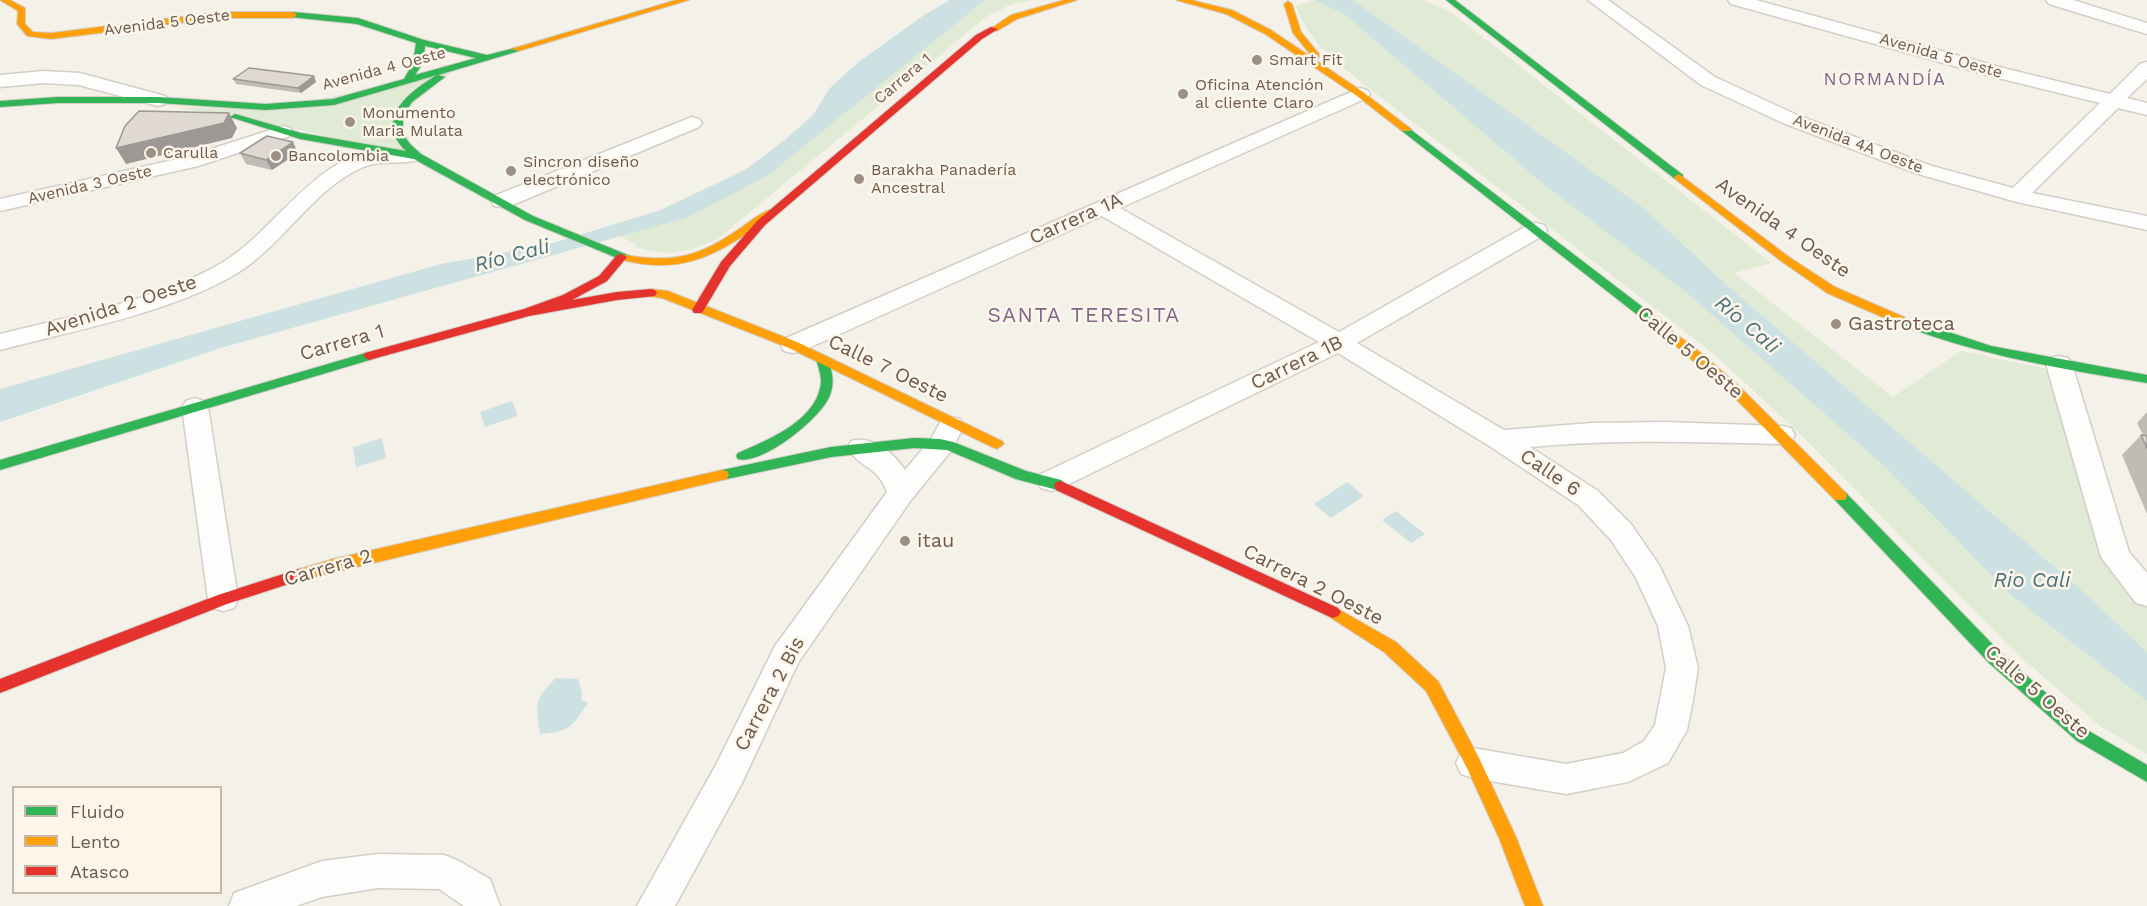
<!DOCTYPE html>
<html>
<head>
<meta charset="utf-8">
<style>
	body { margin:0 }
	#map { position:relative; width:2147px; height:906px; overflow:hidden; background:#f4f1e9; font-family:"Work Sans",sans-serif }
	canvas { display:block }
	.legend { position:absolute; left:12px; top:786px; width:210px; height:108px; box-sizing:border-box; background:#fcf6ea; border:2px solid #c3b8ab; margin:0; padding:8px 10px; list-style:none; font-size:18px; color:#6d5a4d }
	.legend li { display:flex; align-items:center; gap:12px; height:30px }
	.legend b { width:30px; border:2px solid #c3b8ab }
</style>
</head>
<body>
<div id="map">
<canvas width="2147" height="906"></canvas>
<ul class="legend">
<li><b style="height:8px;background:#30b455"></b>Fluido</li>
<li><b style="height:8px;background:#ff9f0a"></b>Lento</li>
<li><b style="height:8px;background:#e5322d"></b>Atasco</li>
</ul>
</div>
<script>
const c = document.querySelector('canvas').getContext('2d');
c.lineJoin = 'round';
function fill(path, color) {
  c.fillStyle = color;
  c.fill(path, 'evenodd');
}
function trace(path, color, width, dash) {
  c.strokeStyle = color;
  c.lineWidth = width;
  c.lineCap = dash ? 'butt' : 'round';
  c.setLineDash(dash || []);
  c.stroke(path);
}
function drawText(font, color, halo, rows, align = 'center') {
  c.font = font + ' "Work Sans",sans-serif';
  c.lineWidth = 5;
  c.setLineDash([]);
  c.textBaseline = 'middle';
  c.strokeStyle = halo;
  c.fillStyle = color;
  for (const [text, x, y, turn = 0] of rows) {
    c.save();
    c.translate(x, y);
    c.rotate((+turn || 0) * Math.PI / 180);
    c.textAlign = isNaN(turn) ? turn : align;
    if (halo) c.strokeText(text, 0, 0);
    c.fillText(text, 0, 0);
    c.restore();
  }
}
const green = new Path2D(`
	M985,0h47l-22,5 -24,12 -270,223c-33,13 -47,18 -82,6l2,-2 -17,-8 67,-18 216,-152z
	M1314,0l30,14 204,174 139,105 198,174 127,129 135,105v53l-47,-28 -86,-75 -213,-216 -87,-81 -344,-265c-33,-27 -58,-42 -74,-83z
	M1353,0h71l28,13 319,250 -37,10 159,124 68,-46 101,21 54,185 31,37v58l-60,-57 -358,-308 -84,-78z
	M457,68l-59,48 19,40 -167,-37 -72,-11 110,-1z`);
const water = new Path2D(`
	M950,0h35l-218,176 -81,42 -462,129 -224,75v-33l441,-125 105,-19 112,-34 87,-41 41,-31 27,-24 17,-27 30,-27 64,-46z
	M1314,0h39l292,209 84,78 358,308 60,57v49l-135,-105 -127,-129 -198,-174 -139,-105 -204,-174z
	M512,401l6,15 -33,11 -5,-15z
	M382,438l4,20 -30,9 -3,-20z
	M1347,482l17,14 -33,22 -17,-14z
	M1396,511l29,23 -14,9 -29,-23z
	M556,678l22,1 4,14 -1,7 7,3c-18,25 -17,28 -48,31 -4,-30 -6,-35 16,-56z`);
const street = new Path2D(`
	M1588,0h20l107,77 82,38 135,51 81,22 87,-85 -106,-26 -263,-73 -3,-4h28l251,69 103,25 30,-30 7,-2v17l-20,19 20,5v12l-29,-7 -86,85 115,23v14l-130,-28 -99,-28 -135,-51 -82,-38z
	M2046,0h27l74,23v11l-98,-30z
	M44,71l36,2 85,23 3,4 -3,4 -7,2 -79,-21 -35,-2 -44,4v-12z
	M1360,88l7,2 3,4 -3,4 -247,110 219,124 189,-107 8,-2 8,2 3,5 -3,5 -187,108 147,87 87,-7 74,-1 117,4 9,2 4,7 -4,7 -9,2c-84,-2 -167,-5 -252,3l68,44 33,33 28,41 29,61 10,42 -5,32 -6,30 -19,33 -40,19 -62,12 -93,-16 -12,-4 -5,-11 5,-11 12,-4 93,16 57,-11 21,-12 11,-16 11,-57 -8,-42 -22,-48 -25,-38 -33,-35 -87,-58 -153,-94 -277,135 -10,3 -10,-3 -4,-7 4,-7 278,-132 -217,-126 -300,135 -9,2 -9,-2 -3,-6 3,-6z
	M692,117l7,2 3,4 -3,4 -189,79 -8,1 -8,-1 -3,-5 3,-5z
	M283,126l7,2 3,4 -3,4 -92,30 -198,45v-12l186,-42z
	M386,149l33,3 3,4 -3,4c-19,5 -38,-1 -58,8 -51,23 -81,83 -132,110 -68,37 -154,52 -229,72v-16c71,-18 148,-32 213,-66 62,-32 98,-114 173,-119z
	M2059,356l9,2 4,6 57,188 18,21v33l-11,-3 -35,-46 -55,-193 4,-6z
	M195,398l9,3 4,6 30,192 -4,9 -11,3 -11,-3 -4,-9 -26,-192 4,-6z
	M951,417l9,2 4,7 -13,25 -40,49 -113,163 -57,122 -66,121h-38l80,-143 58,-117 112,-154c-8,-25 -29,-25 -39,-44l3,-7c21,-6 43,12 54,29l26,-31 11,-20z
	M378,854l66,1 13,5 33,19 10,27h-36l-25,-17 -61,-1 -56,9 -26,9h-67l5,-13 88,-32z`);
const fast = new Path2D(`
	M1446,0h9l228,175v4h-8z
	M293,12l65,6 66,22 63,15 32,-8v4l-81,24 7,2 -33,25 -9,14v18l7,10 11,10 112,62 97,40v4h-8l-97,-40 -111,-61 -114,-20 -70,-22 5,-3 66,19 105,18c-33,-32 3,-59 31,-76l-103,30 -68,5 -108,-7h-100l-58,4v-6l58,-4h100l108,7 67,-5 71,-20 9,-16 3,-20 -59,-19 -67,-7 -1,-2zM425,46l51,12 -61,17 8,-12z
	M1406,126l264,202 2,3 -2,3h-8l-260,-203 -1,-2z
	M1900,316l91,30 156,29v8c-86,-14 -170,-28 -251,-60l-2,-3 2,-3z
	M369,352l4,1 2,3 -2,3 -373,111v-10z
	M822,355l6,4c4,12 7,24 2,36 -8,23 -69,71 -92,64l-2,-3 2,-3c30,-13 80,-33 83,-71 0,-8 -3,-16 -5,-23z
	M914,438l26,1 13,3 73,29 35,9 7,6 -2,4 -5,1 -45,-12 -69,-29 -33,-2 -83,9 -109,23 -7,-5 7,-5 109,-23z
	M1840,491l5,1 156,161 88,78 58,34v17l-70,-41 -88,-78 -154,-163 -2,-4 2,-4z`);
const slow = new Path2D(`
	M0,0h10l15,8v16l8,8 18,1 169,-21h73l4,3 -4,3h-73l-169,21 -24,-3 -10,-12 1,-13z
	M676,0h13l-170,51 -8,-2z
	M1064,0h13l-60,19 -20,12 -7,-2 21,-14z
	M1176,0h15l41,10 39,20 92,62 48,37 -1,2h-8l-45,-35 -92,-62 -39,-20z
	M1288,1l4,3 9,28 18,22v4h-6l-20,-25 -9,-29z
	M1679,174l110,83 46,30 69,30 2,3 -2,3h-8l-69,-30 -46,-32 -106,-82 -1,-2z
	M772,209l4,1v4c-54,36 -86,63 -154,46l-2,-2 6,-3c46,8 72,2 110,-24 11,-7 23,-18 36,-22z
	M651,289l17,2 129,51 205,99 2,3 -7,5 -5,-2 -203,-99 -127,-50 -15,-2 -2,-3 2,-3z
	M1666,327l28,20 45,39 106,106 2,4 -2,4h-10l-105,-107 -68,-59 -2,-3z
	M722,470l5,1 2,4 -2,4 -425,101 -5,-2 -2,-4 2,-4 36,-11z
	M1333,606l63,36 42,39 41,77 37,79 27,69h-18l-26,-68 -32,-70 -41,-77 -42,-39 -56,-36 -3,-4 3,-4z`);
const jam = new Path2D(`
	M991,27l7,2 -16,10 -217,186 -35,41 -28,47h-8l-2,-3 29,-48 36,-41 219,-186z
	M621,254l6,3 -20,24 -35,19 45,-8 34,-3 4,1 2,3 -2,3 -38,4 -88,16 -160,44 -6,-4 2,-3 159,-44 39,-14 36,-19 18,-21z
	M1061,481l277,127 3,4 -3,4 -5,2 -5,-2 -272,-126 -2,-4 2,-4z
	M302,568l5,2 2,4 -2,4 -80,26 -227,89v-14l218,-84z`);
const wall = new Path2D(`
	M314,76l2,6 -15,11 -65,-9 -3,-5z
	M240,153h58l-26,17 -26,-6z
	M2147,412v102l-25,-59 19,-20h2l-6,-12z`);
const shadedWall = new Path2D(`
	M314,76l2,6 -15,11 -3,-5z
	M229,113l8,15 -5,10 -106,26 -10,-16z
	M293,142l5,11 -26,17 -6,-10z`);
const building = new Path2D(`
	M249,68l65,8 -16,12 -65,-9z
	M139,111l90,2 -5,10 -108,25 9,-22z
	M267,136l26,6 -27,18 -26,-7z
	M2141,435l6,1v12z`);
const markers = [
	[1257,60,6,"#9c8f84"],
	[1183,94,6,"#9c8f84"],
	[350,122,6,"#9c8f84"],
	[151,153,6,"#9c8f84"],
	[276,156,6,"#9c8f84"],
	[511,171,6,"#9c8f84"],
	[859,179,6,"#9c8f84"],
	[1836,324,6,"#9c8f84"],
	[905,541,6,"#9c8f84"]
];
const farStreetnames = [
	["Avenida 5 Oeste",167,23,-7],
	["Avenida 5 Oeste",1941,56,16],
	["Avenida 4 Oeste",384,69,-15],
	["Carrera 1",903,79,-40],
	["Avenida 4A Oeste",1858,144,21],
	["Avenida 3 Oeste",90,185,-13]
];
const farPoinames = [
	["Smart Fit",1269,60],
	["Oficina Atención",1195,85],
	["al cliente Claro",1195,103],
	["Monumento",362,113],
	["Maria Mulata",362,131],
	["Carulla",163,153],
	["Bancolombia",288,156],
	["Sincron diseño",523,162],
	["electrónico",523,180],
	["Barakha Panadería",871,170],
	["Ancestral",871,188]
];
const farNeighbourhoodnames = [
	["NORMANDÍA",1885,80]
];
const streetNames = [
	["Carrera 1A",1076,219,-24],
	["Avenida 4 Oeste",1783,228,35],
	["Avenida 2 Oeste",121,306,-18],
	["Carrera 1",342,343,-16],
	["Calle 5 Oeste",1690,353,40],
	["Carrera 1B",1297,363,-26],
	["Calle 7 Oeste",888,369,26],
	["Calle 6",1550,473,34],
	["Carrera 2",328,568,-16],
	["Carrera 2 Oeste",1313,585,27],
	["Calle 5 Oeste",2037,692,41],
	["Carrera 2 Bis",770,694,-62]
];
const poiNames = [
	["Gastroteca",1848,324],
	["itau",917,541]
];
const waterNames = [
	["Río Cali",512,256,-15],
	["Río Cali",1747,325,40],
	["Rio Cali",2032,581]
];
const neighbourhoodNames = [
	["SANTA TERESITA",1084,316]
];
fill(green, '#e0ead5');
fill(water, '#cde0e2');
trace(street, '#d3cec7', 3);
trace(fast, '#d4cec7', 2);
trace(slow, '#d4cec7', 2);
trace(jam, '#d4cec7', 2);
fill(street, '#fdfdfc');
fill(fast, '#30b455');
fill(slow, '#ff9f0a');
fill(jam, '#e5322d');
fill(wall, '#c1bbb5');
fill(shadedWall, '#9d9893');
fill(building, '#e0d9d2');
trace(building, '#9d9893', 1.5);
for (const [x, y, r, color] of markers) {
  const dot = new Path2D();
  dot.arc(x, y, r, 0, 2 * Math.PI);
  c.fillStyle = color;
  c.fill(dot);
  trace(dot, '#fcf6ea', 2);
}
drawText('16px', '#6d5a4d', '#fcf6ea', farStreetnames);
drawText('16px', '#6d5a4d', '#fcf6ea', farPoinames, 'left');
c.letterSpacing = '1.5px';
drawText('18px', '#7f668a', '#fcf6ea', farNeighbourhoodnames);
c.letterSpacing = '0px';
drawText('20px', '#6d5a4d', '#fcf6ea', streetNames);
drawText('20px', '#6d5a4d', '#fcf6ea', poiNames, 'left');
drawText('italic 21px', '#4b737e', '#fcf6ea', waterNames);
c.letterSpacing = '1.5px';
drawText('21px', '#7f668a', '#fcf6ea', neighbourhoodNames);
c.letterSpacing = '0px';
</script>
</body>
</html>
